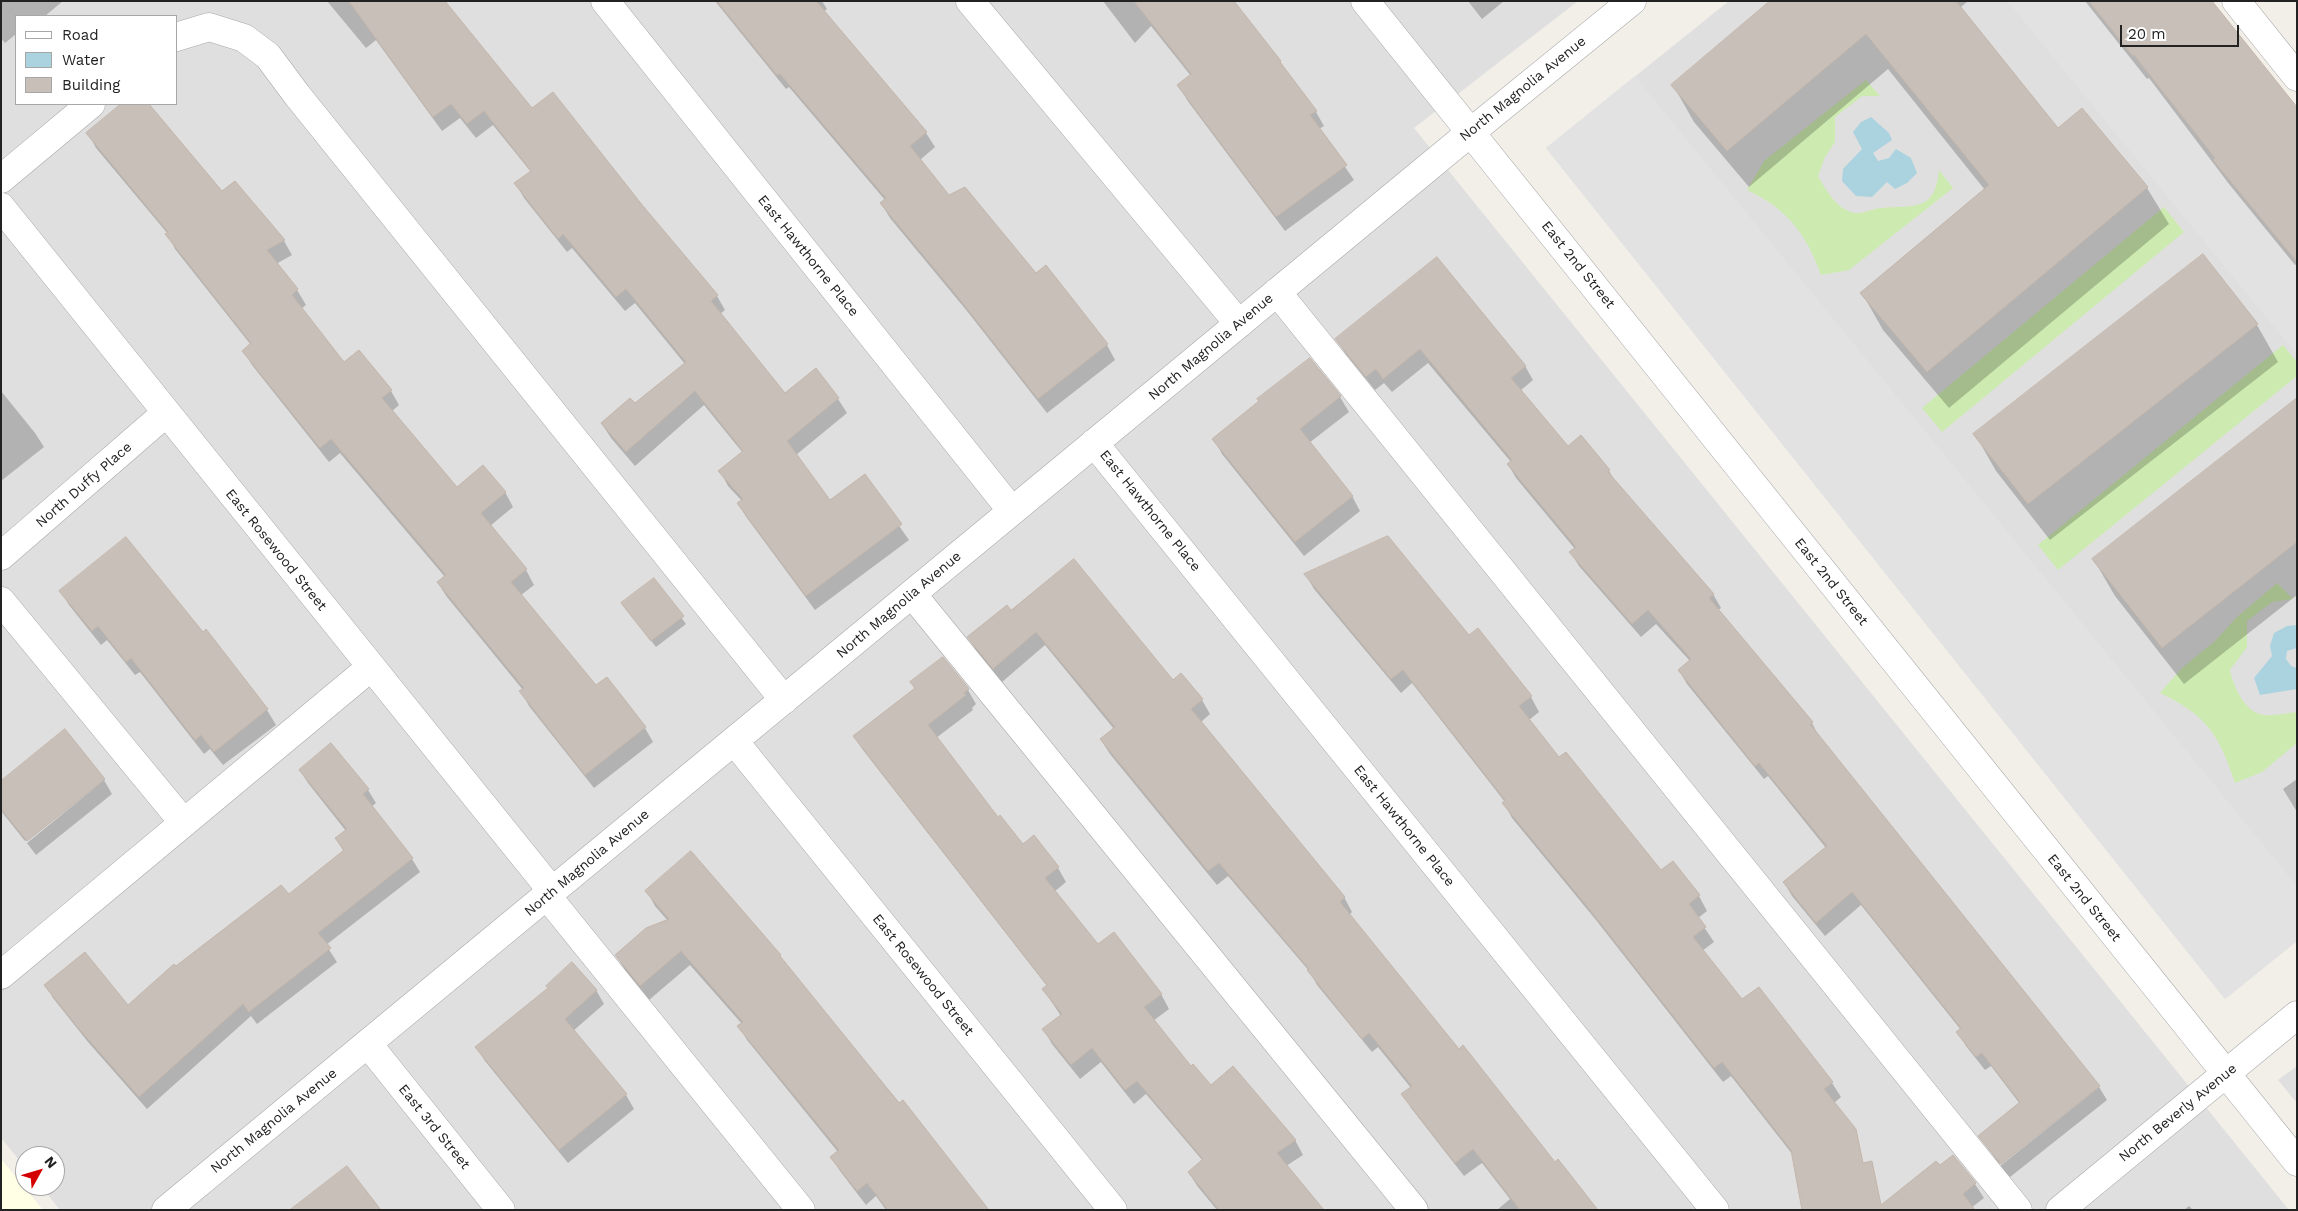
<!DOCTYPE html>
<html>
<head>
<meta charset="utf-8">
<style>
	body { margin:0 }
	#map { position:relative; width:2298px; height:1211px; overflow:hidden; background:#f2efe9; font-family:"Work Sans",sans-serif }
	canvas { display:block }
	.frame { position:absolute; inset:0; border:2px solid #222; pointer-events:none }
	.legend { position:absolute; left:15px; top:15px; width:162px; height:90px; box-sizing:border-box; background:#fff; border:1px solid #a7a7a7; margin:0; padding:6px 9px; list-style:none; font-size:15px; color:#222 }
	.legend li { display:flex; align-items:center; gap:10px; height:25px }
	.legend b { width:25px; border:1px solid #a7a7a7 }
	.north { position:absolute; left:15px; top:1146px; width:50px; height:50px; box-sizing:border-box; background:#fff; border:1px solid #a7a7a7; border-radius:50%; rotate:51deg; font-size:14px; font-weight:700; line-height:20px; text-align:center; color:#222 }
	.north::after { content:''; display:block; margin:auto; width:18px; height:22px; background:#d40000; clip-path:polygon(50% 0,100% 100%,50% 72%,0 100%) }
	.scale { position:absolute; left:2120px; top:25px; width:119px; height:22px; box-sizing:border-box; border:2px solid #222; border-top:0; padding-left:6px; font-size:15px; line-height:18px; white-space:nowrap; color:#222; -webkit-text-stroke:4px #fff; paint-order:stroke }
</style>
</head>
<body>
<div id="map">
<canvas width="2298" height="1211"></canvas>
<div class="frame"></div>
<ul class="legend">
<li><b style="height:6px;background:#fff"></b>Road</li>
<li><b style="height:14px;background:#aad3df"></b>Water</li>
<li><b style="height:14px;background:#c7bfb8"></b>Building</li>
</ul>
<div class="north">N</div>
<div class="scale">20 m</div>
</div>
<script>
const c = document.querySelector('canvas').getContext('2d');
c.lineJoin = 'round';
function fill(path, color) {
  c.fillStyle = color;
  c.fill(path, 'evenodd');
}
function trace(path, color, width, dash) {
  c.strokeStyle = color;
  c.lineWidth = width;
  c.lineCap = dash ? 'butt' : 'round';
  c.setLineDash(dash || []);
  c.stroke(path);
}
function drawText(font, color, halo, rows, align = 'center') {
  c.font = font + ' "Work Sans",sans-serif';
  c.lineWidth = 4.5;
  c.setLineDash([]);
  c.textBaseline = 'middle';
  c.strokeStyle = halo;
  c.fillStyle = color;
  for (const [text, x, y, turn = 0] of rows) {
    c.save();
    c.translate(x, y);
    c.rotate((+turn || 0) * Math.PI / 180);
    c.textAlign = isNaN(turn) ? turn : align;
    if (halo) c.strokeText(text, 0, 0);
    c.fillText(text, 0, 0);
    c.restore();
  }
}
const residential = new Path2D(`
	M1,1h1577l-164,127 875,1082h-2229l-19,-24h14v-30h-30v11l-24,-29zM16,16h160v88h-160z
	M1729,1h417l151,189v751l-72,58 -679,-851z
	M2297,1066v37l-19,-23z`);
const education = new Path2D(`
	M1,1159l42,51h-42z`);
const grass = new Path2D(`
	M1866,80l14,16h-18l-27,21v25l-10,15 -7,19c8,14 19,34 37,37 8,1 19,-5 27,-5 33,-3 53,4 57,-38l14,18 -104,82 -28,5c-15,-41 -33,-66 -74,-85l17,-29z
	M2164,207l20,25 -242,200 -20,-24z
	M2283,345l14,17v14l-239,194 -20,-25z
	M2277,583l16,16 -21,3 -25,19v26l-17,23c3,16 15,43 34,45 10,1 23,-2 33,-3v31l-35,29 -27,11c-16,-48 -27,-67 -75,-90l22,-25 33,-27 21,-23z`);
const parking = new Path2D(`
	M2007,1h111l179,213v141z
	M1635,76l662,810v55l-72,58 -679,-851z`);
const water = new Path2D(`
	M1871,117l18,16 3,7 -19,13 5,8 11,-3 7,-9 15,9 6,15 -10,10 -12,6 -8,-7 -15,15 -16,-1 -14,-15 1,-12 19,-20 -9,-17 8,-10z
	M2297,625v23l-10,3 -1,8 5,7 6,2v21l-37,6 -6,-17 18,-22 -2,-10 4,-13 13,-7z`);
const shadow = new Path2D(`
	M1,1h62l-18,15h-29v18l-11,9 -4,-5z
	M327,1h116l89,109 110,97 75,89 8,14 -5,4 65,81 30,-25 23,29 9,14 -51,42 34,47 34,-26 45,64 -94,70 -68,-92 -9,-14 4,-3 -14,-15 -8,-15 23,-18 -39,-48 -69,61 -24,-28 -9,-14 33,-19 50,-41 -50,-61 -10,8 -53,-63 -5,4 -43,-54 -8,-14 15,-12 -38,-47 -17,13 -16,-20 -18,13 -66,-91 -10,8z
	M715,1h107l5,8 -4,3 103,121 9,14 -15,13 29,36 87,79 71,70 8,15 -68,53 -80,-102 -77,-93 -9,-15 4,-3 -96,-113 -3,2z
	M1103,1h129l48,61 36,50 8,14 -5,3 35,51 -69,51 -98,-131 -8,-15 12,-9 -40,-50 -16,17z
	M1468,1h36l-22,18z
	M1772,1h196l-8,7 98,121 24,-19 65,78 22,36 -220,184 -66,-78 -21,-37 123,-103 -97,-121 -139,118 -55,-65 -21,-37z
	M2085,1h125l87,108v155l-2,1 -66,-81 -80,-106 -2,1z
	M123,104h25l74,88 13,-9 49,58 8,14 -16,9 21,26 9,15 -5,4 43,55 47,27 8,14 -7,6 65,77 48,4 8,15 -23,19 36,44 8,15 -14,11 76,91 49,41 8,14 -59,46 -65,-82 -8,-15 2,-1 -76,-93 -9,-14 7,-6 -105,-124 -11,9 -77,-97 -8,-14 7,-6 -76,-96 -7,-15 -72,-86 -8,-15z
	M2203,256l54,69 21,37 -228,178 -54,-69 -21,-37z
	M1437,259l88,107 8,14 -13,11 48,57 13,-11 28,34 9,15 95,108 8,14 -3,2 94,113 7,14 279,348 -99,79 -19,-28 40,-32 -29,-38 -6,4 -19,-24 -8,-14 3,-2 -100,-125 -36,31 -33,-40 -8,-14 42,-34 -58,-72 -4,3 -77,-95 -8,-14 11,-9 -34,-37 -15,13 -62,-71 -8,-13 4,-4 -59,-71 -8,-14 3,-2 -83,-99 -36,29 -8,-9 -9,7 -30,-37 -8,-14z
	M1310,360l30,37 9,15 -40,31 43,53 8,15 -56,45 -82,-102 -8,-15z
	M1,391l34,42 9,14 -43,34z
	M2297,400v195l-113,89 -69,-88 -21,-36z
	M1306,575l163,62 9,-7 53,67 8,15 -10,8 30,39 102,113 38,24 8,15 -9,7 16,24 -12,9 39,49 17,-12 74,95 9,14 -7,6 -41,52 -62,-79 -8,6 -127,-162 -84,-102 -8,-15 1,-1 -93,-119 -11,10 -87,-104z
	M654,580l32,44 -30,23 -29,-37z
	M61,591l142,43 3,-3 61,79 9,15 -53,40 -13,-16 -6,5 -64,-82 -5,3 -28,-35 -6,5 -32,-40z
	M1011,611l162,70 29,19 8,14 -9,8 143,175 8,15 -3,3 109,135 96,114 43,46h-100l13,-11 -28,-36 -18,13 -53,-68 -8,-14 8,-6 -33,-41 -6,5 -55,-67 -7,-13 -82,-96 -11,9 -107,-131 -9,-14 13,-11 -69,-84 -43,37 -25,-30 -8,-14z
	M943,659l25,31 8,14 -4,4 1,2 -37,28 62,80 25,28 35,22 8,14 -12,10 44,54 63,48 8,15 -16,12 37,47 21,19 84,53 8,15 -17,11 36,44h-105l-19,-23 -9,-14 14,-12 -57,-67 -12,10 -33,-42 -21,17 -28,-35 -8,-14 17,-14 -18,-27 4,-3 -184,-236 -9,-14 62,-47z
	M300,770l68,20 8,13 -5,4 41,52 8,13 -94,73 11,17 -80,62 -6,-8 -104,93 -59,-67 -35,-44 -7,-13 82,22 48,-39 113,-72 55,-44 -8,-13 10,-8 -38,-48z
	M103,779l-78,62 -24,-30v-28z
	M2297,779v33l-14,-23z
	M104,780l8,14 -76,61 -9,-12z
	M647,891l133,65 7,11 201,243h-102l-10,-14 -10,9 -26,-34 -9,-14 7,-5 -91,-112 -8,-14 3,-2 -52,-59 -41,35 -24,-30 -9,-15 52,-34 -13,-15z
	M596,990l8,14 -31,27 53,64 8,14 -66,54 -83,-102 -8,-13z
	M2099,1087l8,13 -97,77 -10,-11z
	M1953,1157l22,27 9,14 -13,10 -31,-41z
	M2189,1206l4,4h-9z`);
const building = new Path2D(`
	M349,1h96l87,107 21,-16 90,114 75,89 -7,6 74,92 31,-25 23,30 -52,43 43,59 35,-26 37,50 -96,72 -69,-93 6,-4 -25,-28 25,-20 -48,-60 -69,61 -25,-29 29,-25 5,5 51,-41 -60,-73 -10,8 -53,-63 -5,5 -44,-56 17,-12 -47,-60 -17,13 -16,-20 -18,13z
	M717,1h99l111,131 -17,14 39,49 16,-8 71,86 10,-8 62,79 -70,55 -81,-103 -77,-93 6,-5 -106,-124 -3,1z
	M1134,1h100l47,60 -1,1 37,49 -7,4 37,50 -71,52 -99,-132 14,-11z
	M1770,1h186l102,127 24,-20 66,79 -221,185 -67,-79 129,-108 -123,-151 -139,117 -56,-66z
	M2089,1h123l85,106v155l-84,-102 2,-2 -81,-103 -1,1z
	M121,104h28l73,87 13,-10 50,59 -18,10 31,39 -6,6 52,67 15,-12 33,40 -10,8 75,89 26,-22 23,27 -25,21 46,56 -16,13 85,103 11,-8 39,50 -61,48 -66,-84 5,-3 -87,-106 9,-7 -115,-136 -11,9 -78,-97 9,-8 -86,-109 3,-2 -82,-99z
	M2203,254l55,70 -230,180 -55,-70z
	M1437,257l89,109 -15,12 57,68 13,-11 29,35 -2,2 106,122 -5,4 104,124 -3,2 290,362 -99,78 -23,-28 42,-34 -38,-49 -6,4 -20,-25 5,-4 -109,-136 -36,31 -33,-41 44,-36 -68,-83 -4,3 -77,-96 13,-11 -43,-49 -16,14 -63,-72 7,-5 -69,-83 5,-4 -92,-111 -37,30 -7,-10 -10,8 -31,-38z
	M1310,358l31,38 -41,33 53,67 -58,46 -83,-103 47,-38 -2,-2z
	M2297,398v144l-135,106 -70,-89z
	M1388,536l81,99 9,-7 54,68 -13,10 40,51 7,-5 95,118 12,-9 27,34 -11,9 17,23 -13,10 49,62 17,-12 74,95 -9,7 32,40 7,34 9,-2 9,44 55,-44 4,4 13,-10 23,28 -13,11 12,16h-173l-11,-60 -69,-88 -8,6 -128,-163 -84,-102 3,-3 -102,-130 -12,9 -87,-105z
	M126,537l77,95 3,-3 62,80 -54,43 -13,-17 -6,5 -64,-82 -5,4 -28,-36 -6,5 -33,-40z
	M1074,559l99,121 8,-7 22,26 -12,10 154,188 -5,5 119,147 4,-4 92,117 3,-3 40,51h-78l-47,-61 -18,14 -54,-69 11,-8 -43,-53 -7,6 -55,-69 2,-1 -90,-106 -11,8 -108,-132 15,-12 -79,-95 -43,37 -26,-32 40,-32 4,5z
	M654,578l30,38 -33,25 -30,-38z
	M943,657l26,32 -5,4 2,2 -38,30 70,92 2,-2 23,29 11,-9 25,32 -14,11 53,66 16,-12 48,62 -18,13 47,59 2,-2 18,21 22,-19 63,74 -19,13 47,57h-105l-31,-38 15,-13 -66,-78 -12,9 -33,-42 -21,17 -29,-36 20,-15 -20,-25 5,-4 -194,-249 62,-48 -5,-6z
	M65,729l40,50 -78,62 -26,-32v-28z
	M331,743l38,46 -6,5 50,64 -95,75 13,15 -82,64 -6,-8 -104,93 -60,-68 -35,-44 41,-33 43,53 46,-41 2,2 105,-81 8,9 55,-44 -9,-12 12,-9 -48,-59z
	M691,851l90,104 -1,1 119,147 4,-3 86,110h-101l-21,-27 -10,8 -27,-34 9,-7 -102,-124 6,-4 -62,-71 -41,35 -25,-31 31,-27 23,-9 -24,-28z
	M572,962l25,28 -32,29 62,75 -68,56 -84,-103 73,-59 -2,-2z
	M347,1166l34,44h-91z`);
const minor = new Path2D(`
	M605,1l407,510
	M970,1l269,323
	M1365,1l932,1161
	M2236,1l61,76
	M176,37l33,-10 35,11 24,18 29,39 487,605
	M1,179l90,-75
	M1,207l551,684
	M1277,292l741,918
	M1094,443l621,767
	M1,556l165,-143
	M912,594l502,616
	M1,601l183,222
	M734,741l379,469
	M547,896l254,314
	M1,975l370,-308
	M368,1044l133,166
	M166,1210l1305,-1078 161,-131
	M2060,1210l237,-195`);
const streetNames = [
	["North Magnolia Avenue",1523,89,-39],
	["East Hawthorne Place",808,256,51],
	["East 2nd Street",1578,265,51],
	["North Magnolia Avenue",1211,347,-40],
	["North Duffy Place",84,485,-41],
	["East Hawthorne Place",1150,511,51],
	["East Rosewood Street",276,550,51],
	["East 2nd Street",1831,582,51],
	["North Magnolia Avenue",899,605,-40],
	["East Hawthorne Place",1404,826,51],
	["North Magnolia Avenue",587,863,-40],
	["East 2nd Street",2084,898,51],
	["East Rosewood Street",923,975,51],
	["North Beverly Avenue",2178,1113,-39],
	["North Magnolia Avenue",274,1121,-39],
	["East 3rd Street",434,1127,51]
];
fill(residential, '#e0dfdf');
fill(education, '#ffffe5');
fill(grass, '#cdebb0');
fill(parking, '#e2e2e2');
fill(water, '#aad3df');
fill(shadow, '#0003');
fill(building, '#c7bfb8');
trace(building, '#c4b6ab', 1);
trace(minor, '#a9a9a9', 29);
trace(minor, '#fff', 28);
drawText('14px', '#222', '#fff', streetNames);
</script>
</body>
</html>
